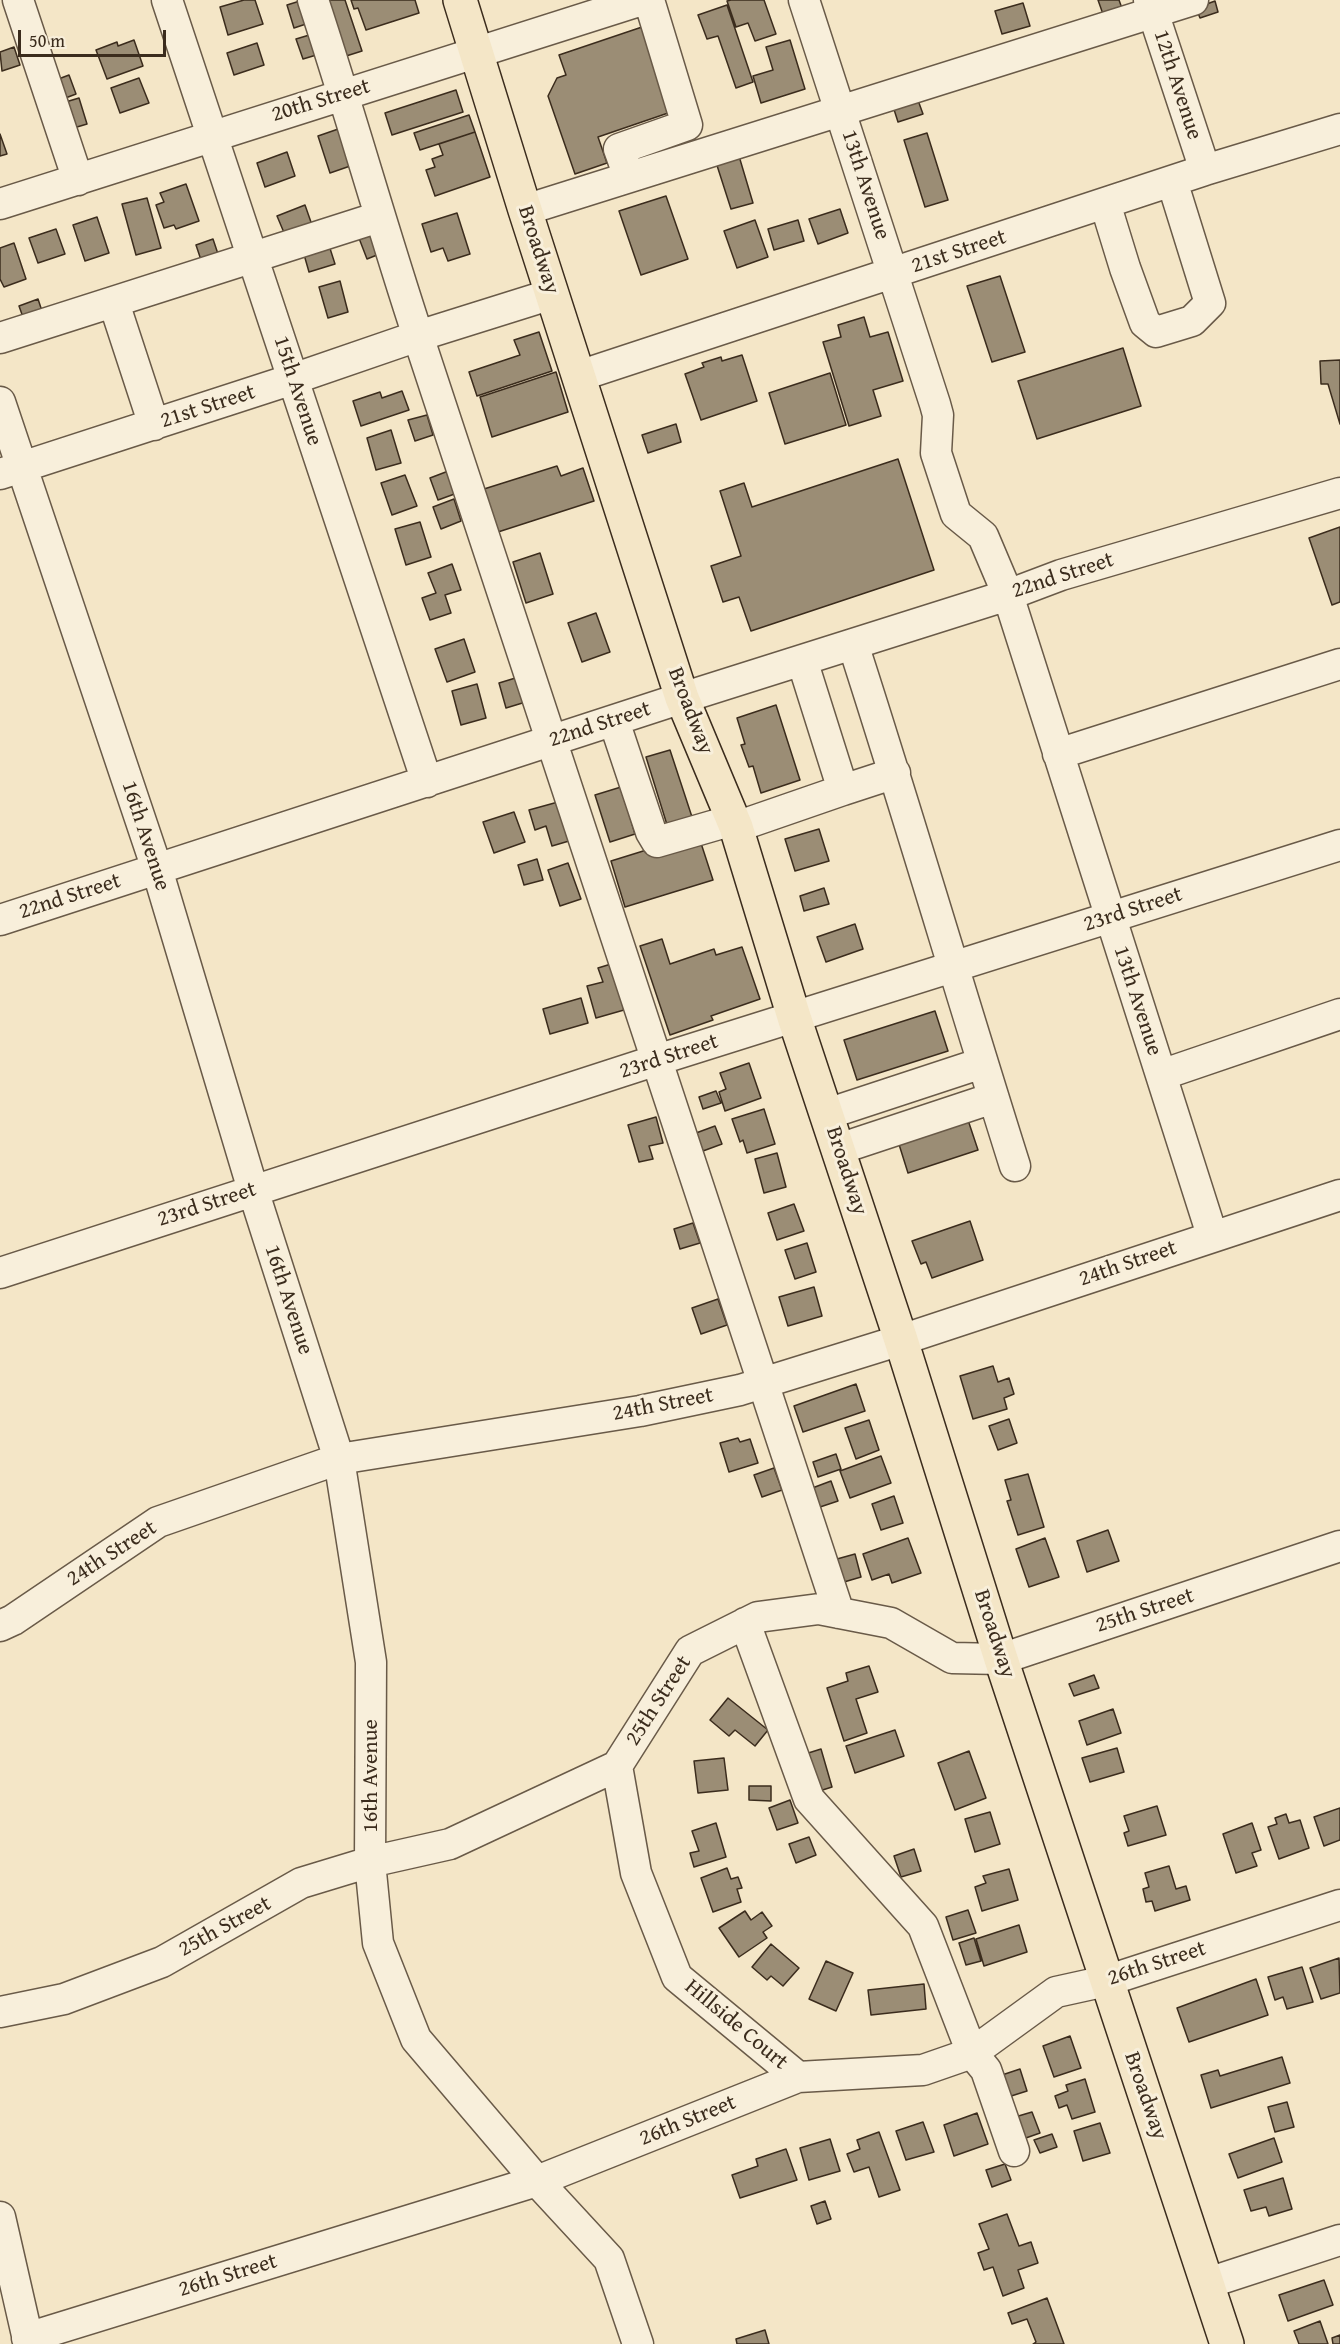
<!DOCTYPE html>
<html>
<head>
<meta charset="utf-8">
<style>
	body { margin:0 }
	#map { position:relative; width:1340px; height:2344px; overflow:hidden; background:#f4e6c7; font-family:"Gentium Book Plus",serif }
	canvas { display:block }
	.scale { position:absolute; left:18px; top:30px; width:148px; height:27px; box-sizing:border-box; border:3px solid #3b2c1d; border-top:0; padding-left:8px; font-size:18px; line-height:21px; white-space:nowrap; color:#3b2c1d; -webkit-text-stroke:4px #f8efdb; paint-order:stroke }
</style>
</head>
<body>
<div id="map">
<canvas width="1340" height="2344"></canvas>
<div class="scale">50 m</div>
</div>
<script>
const c = document.querySelector('canvas').getContext('2d');
c.lineJoin = 'round';
function fill(path, color) {
  c.fillStyle = color;
  c.fill(path, 'evenodd');
}
function trace(path, color, width, dash) {
  c.strokeStyle = color;
  c.lineWidth = width;
  c.lineCap = dash ? 'butt' : 'round';
  c.setLineDash(dash || []);
  c.stroke(path);
}
function drawText(font, color, halo, rows, align = 'center') {
  c.font = font + ' "Gentium Book Plus",serif';
  c.lineWidth = 6;
  c.setLineDash([]);
  c.textBaseline = 'middle';
  c.strokeStyle = halo;
  c.fillStyle = color;
  for (const [text, x, y, turn = 0] of rows) {
    c.save();
    c.translate(x, y);
    c.rotate((+turn || 0) * Math.PI / 180);
    c.textAlign = isNaN(turn) ? turn : align;
    if (halo) c.strokeText(text, 0, 0);
    c.fillText(text, 0, 0);
    c.restore();
  }
}
const building = new Path2D(`
	M244,0h11l8,24 -35,11 -8,-28z
	M303,0l9,22 -18,6 -7,-23z
	M324,0h21l17,51 -19,6z
	M351,0h64l4,13 -53,17 -8,-22 -4,1z
	M731,0h33l12,34 -21,7 -7,-18 -12,4 -9,-26z
	M1098,0h21l4,11 -19,6z
	M1215,1l3,11 -18,6 -4,-10z
	M1023,3l7,23 -28,8 -7,-23z
	M727,5l26,77 -17,6 -18,-52 -11,3 -9,-24z
	M642,27l29,85 -73,25 9,26 -32,11 -27,-78 9,-18 9,-3 -7,-20z
	M316,33l7,20 -20,6 -7,-20z
	M134,40l9,26 -36,13 -11,-29 21,-8 1,4z
	M790,40l15,49 -44,14 -8,-27 20,-6 -7,-23z
	M257,43l7,22 -30,10 -7,-22z
	M14,47l6,18 -18,6 -2,-19z
	M69,75l7,19 -21,8 -7,-19z
	M139,78l10,25 -29,10 -9,-25z
	M456,90l7,22 -71,23 -7,-22z
	M915,92l8,22 -25,8 -7,-22z
	M79,98l8,26 -20,6 -8,-26z
	M469,115l6,17 -55,18 -6,-17z
	M344,127l12,37 -26,9 -12,-37z
	M475,132l15,45 -55,19 -9,-26 9,-3 -3,-8 11,-4 -4,-11z
	M927,133l21,67 -23,7 -21,-67z
	M0,134l7,20 -7,2z
	M736,146l17,57 -22,6 -18,-56z
	M287,152l8,24 -30,11 -8,-24z
	M186,184l13,37 -23,8 -2,-4 -10,3 -8,-23 8,-3 -4,-9z
	M666,196l22,63 -47,16 -22,-64z
	M147,198l14,50 -25,7 -14,-51z
	M305,205l7,20 -27,10 -8,-19z
	M840,209l8,24 -30,11 -9,-25z
	M457,213l13,41 -22,7 -5,-13 -12,4 -9,-28z
	M97,217l12,36 -24,8 -12,-36z
	M755,220l13,37 -31,11 -13,-37z
	M798,220l6,21 -30,9 -6,-21z
	M378,226l9,25 -20,8 -10,-26z
	M56,229l9,25 -27,9 -9,-25z
	M326,236l9,28 -26,8 -8,-28z
	M213,239l6,18 -17,6 -6,-18z
	M14,243l12,36 -22,8 -4,-8v-31z
	M1000,276l25,76 -33,10 -25,-76z
	M340,281l8,31 -20,6 -9,-31z
	M38,299l5,15 -19,6 -5,-14z
	M864,317l6,20 18,-5 15,49 -30,9 8,26 -32,10 -26,-84 18,-5 -3,-12z
	M539,332l13,39 -75,25 -8,-24 51,-17 -6,-15z
	M1123,348l18,58 -104,33 -19,-58z
	M742,355l15,46 -56,19 -16,-46 19,-7 -2,-4 19,-6 1,4z
	M1340,360v64l-12,-40h-7l-1,-23z
	M556,372l12,40 -76,25 -12,-40z
	M830,373l16,52 -61,19 -16,-51z
	M402,391l7,19 -48,16 -8,-25 27,-9 2,6z
	M427,415l6,20 -18,6 -7,-21z
	M676,424l5,18 -33,11 -6,-18z
	M391,430l10,33 -25,7 -9,-32z
	M898,459l36,111 -183,61 -12,-34 -16,5 -12,-36 30,-10 -21,-65 24,-8 8,24z
	M557,466l4,10 22,-8 11,33 -96,31 -14,-43z
	M451,470l9,22 -22,8 -8,-22z
	M405,475l12,31 -25,9 -11,-32z
	M454,499l7,22 -20,8 -8,-22z
	M420,522l11,35 -25,8 -11,-36z
	M1340,527v75l-8,3 -23,-67z
	M540,553l13,41 -27,9 -13,-41z
	M452,564l9,26 -16,5 6,18 -21,7 -8,-22 14,-5 -8,-20z
	M596,613l14,39 -28,10 -14,-39z
	M464,639l11,33 -28,10 -12,-33z
	M522,676l7,25 -23,7 -7,-25z
	M477,684l9,34 -25,7 -9,-34z
	M776,705l24,75 -39,13 -8,-27 -4,1 -8,-22 4,-1 -8,-26z
	M670,750l23,70 -25,8 -22,-71z
	M621,787l14,47 -25,8 -15,-47z
	M558,802l11,39 -17,5 -6,-20 -11,4 -6,-20z
	M514,812l11,30 -31,11 -11,-31z
	M819,829l10,32 -34,10 -10,-32z
	M698,834l15,46 -88,27 -14,-46z
	M537,859l6,21 -19,5 -6,-20z
	M568,863l13,36 -21,7 -12,-36z
	M824,888l5,16 -25,7 -4,-15z
	M855,924l8,25 -37,13 -9,-25z
	M662,939l8,25 44,-15 2,6 26,-8 18,52 -49,17 2,4 -43,15 -30,-89z
	M611,964l13,46 -28,8 -9,-32 16,-4 -5,-14z
	M581,998l7,25 -38,11 -7,-25z
	M935,1011l13,40 -91,29 -13,-40z
	M749,1063l12,35 -36,13 -6,-19 7,-3 -6,-16z
	M716,1091l5,12 -18,6 -4,-12z
	M764,1109l11,35 -28,9 -4,-13 -3,2 -8,-23z
	M966,1114l12,36 -70,23 -11,-35z
	M656,1117l7,26 -14,3 4,13 -14,3 -11,-37z
	M715,1126l7,18 -19,7 -7,-18z
	M777,1153l9,34 -22,6 -9,-34z
	M794,1204l10,27 -27,9 -9,-27z
	M970,1221l13,39 -51,18 -6,-16 -5,2 -9,-23z
	M693,1223l7,20 -20,6 -6,-20z
	M807,1243l9,29 -21,7 -10,-29z
	M814,1287l8,29 -34,10 -9,-29z
	M718,1299l9,26 -26,9 -9,-26z
	M993,1366l5,16 11,-4 5,16 -10,4 3,11 -34,10 -13,-43z
	M856,1384l9,27 -62,21 -9,-26z
	M1009,1419l8,24 -19,7 -9,-24z
	M869,1420l10,30 -23,9 -11,-31z
	M738,1438l2,4 10,-3 8,24 -29,9 -9,-29z
	M836,1454l5,15 -23,8 -5,-15z
	M881,1456l10,27 -41,15 -10,-27z
	M774,1468l8,22 -20,7 -8,-22z
	M1028,1474l16,53 -26,8 -11,-34 4,-1 -6,-20z
	M831,1481l7,20 -24,8 -7,-19z
	M894,1496l9,27 -22,7 -9,-26z
	M1108,1530l11,31 -32,11 -10,-31z
	M908,1538l13,35 -29,10 -3,-9 -17,6 -9,-26z
	M1045,1538l14,39 -30,10 -13,-38z
	M855,1554l6,23 -17,5 -7,-23z
	M869,1666l9,26 -22,7 11,34 -23,8 -17,-53 21,-7 -2,-8z
	M1094,1675l5,13 -25,8 -5,-12z
	M728,1698l40,32 -13,16 -20,-16 -6,6 -19,-16z
	M1113,1709l8,24 -34,12 -8,-24z
	M895,1730l9,26 -49,17 -9,-27z
	M1117,1748l7,24 -34,10 -8,-24z
	M821,1749l11,38 -19,6 -11,-38z
	M969,1751l17,47 -31,12 -17,-47z
	M724,1758l4,32 -30,3 -4,-32z
	M749,1786h22v15l-22,-1z
	M790,1800l8,23 -21,7 -8,-22z
	M1157,1806l9,29 -38,11 -4,-13 5,-2 -5,-15z
	M1340,1808v32l-16,6 -10,-29z
	M990,1812l10,32 -25,8 -10,-33z
	M1286,1814l3,9 11,-3 9,28 -30,11 -11,-32 9,-3 -2,-6z
	M716,1823l10,34 -32,10 -4,-14 9,-2 -7,-20z
	M1252,1823l9,27 -9,3 5,13 -21,7 -13,-39z
	M809,1837l7,18 -20,8 -7,-19z
	M914,1849l7,22 -20,6 -7,-21z
	M1169,1866l7,23 10,-3 4,14 -35,11 -3,-10 -6,1 -3,-13 6,-2 -4,-14z
	M727,1868l4,11 7,-2 4,11 -5,1 4,13 -28,10 -12,-34z
	M1009,1869l9,31 -36,11 -7,-24 11,-4 -3,-7z
	M968,1910l8,23 -23,7 -7,-23z
	M745,1911l6,9 11,-8 10,14 -9,6 4,6 -28,19 -20,-29z
	M1019,1925l8,27 -43,14 -8,-27z
	M974,1938l7,23 -15,4 -7,-22z
	M771,1944l28,24 -16,18 -12,-10 -4,4 -15,-13z
	M1339,1958l1,35 -19,6 -11,-31z
	M826,1961l27,12 -17,38 -27,-12z
	M1302,1967l11,35 -26,7 -4,-12 -8,3 -7,-23z
	M1256,1979l12,36 -79,27 -12,-34z
	M924,1984l2,25 -55,6 -3,-25z
	M1070,2036l11,32 -27,9 -11,-31z
	M1282,2057l8,26 -79,25 -10,-33 17,-5 2,6z
	M1020,2069l7,22 -19,6 -6,-22z
	M1085,2079l10,33 -23,7 -5,-14 -8,3 -4,-12 13,-5 -2,-6z
	M1287,2102l7,25 -19,5 -7,-25z
	M1032,2112l8,21 -17,6 -8,-22z
	M977,2113l11,31 -34,12 -10,-31z
	M923,2122l11,30 -28,8 -10,-29z
	M1100,2123l10,30 -27,8 -9,-30z
	M879,2132l21,58 -21,7 -10,-30 -15,5 -7,-18 13,-5 -3,-9z
	M1052,2134l5,13 -17,6 -6,-13z
	M1274,2138l8,24 -44,16 -9,-24z
	M830,2139l10,32 -31,9 -9,-32z
	M786,2149l11,31 -57,18 -8,-23 26,-9 -2,-7z
	M1005,2164l6,16 -19,7 -6,-17z
	M1283,2178l9,31 -23,7 -3,-9 -15,4 -7,-21z
	M825,2201l6,18 -14,5 -6,-18z
	M1007,2214l12,32 12,-4 7,21 -20,7 6,18 -21,8 -10,-29 -9,3 -6,-17 11,-4 -10,-25z
	M1324,2280l9,25 -45,16 -9,-26z
	M1047,2298l17,46h-31l3,-2 -9,-23 -15,5 -4,-11z
	M1320,2321l8,23h-29l-5,-13z
	M765,2330l4,14h-32l-1,-5z
	M1340,2335v9h-7l-1,-6z`);
const minor = new Path2D(`
	M18,0l60,180
	M167,0l260,782
	M313,0c37,112 68,224 105,336l421,1277
	M804,0l131,404 3,11 -2,38 20,61 27,22 25,59 204,640
	M1149,0l56,170
	M629,177l-10,-28 68,-24 -38,-125
	M1105,203l20,65 20,55 11,9 36,-11 18,-18 -38,-122
	M0,204l642,-204
	M525,210l668,-210
	M114,303l40,122
	M0,338l379,-121
	M579,376l626,-206 135,-41
	M0,402l157,467 96,321 86,269 32,203 -1,200 8,81 38,96 121,142 72,78 29,85
	M0,474l293,-95 125,-43 134,-42
	M853,644c56,173 107,348 162,522
	M614,721l37,111 6,10 76,-22
	M1058,754l282,-90
	M843,790l52,-17
	M736,827l107,-37 -41,-130
	M0,920l682,-222 326,-103 53,-20 279,-82
	M1161,1075l179,-61
	M827,1114l155,-51
	M839,1149l154,-51
	M0,1273l657,-213 683,-215
	M745,1623l64,176 114,127 49,127 14,17 28,81
	M0,1626l13,-6 145,-98 181,-63 301,-48 100,-21 161,-50 439,-145
	M617,1766l19,107 41,104 121,100
	M0,2012l64,-13 98,-37 139,-79 69,-21 80,-18 167,-78 73,-115 68,-34 61,-8 72,14 61,35 49,1 339,-113
	M0,2217l29,127
	M1208,2283l132,-43
	M27,2338l510,-157 261,-104 125,-7 49,-17 84,-61 50,-11 234,-76`);
const major = new Path2D(`
	M460,0l65,210 157,488 54,129 58,190 107,323 100,319 226,685`);
const streetNames = [
	["12th Avenue",1177,85,72],
	["20th Street",321,101,-17],
	["13th Avenue",865,185,72],
	["Broadway",538,250,72],
	["21st Street",959,252,-18],
	["15th Avenue",297,391,72],
	["21st Street",208,407,-18],
	["22nd Street",1063,576,-18],
	["Broadway",690,711,69],
	["22nd Street",600,725,-18],
	["16th Avenue",145,836,72],
	["22nd Street",70,897,-18],
	["23rd Street",1133,910,-18],
	["13th Avenue",1137,1001,72],
	["23rd Street",669,1057,-18],
	["Broadway",846,1171,72],
	["23rd Street",207,1205,-18],
	["24th Street",1128,1264,-19],
	["16th Avenue",288,1300,72],
	["24th Street",663,1405,-11],
	["24th Street",112,1554,-33],
	["25th Street",1145,1611,-18],
	["Broadway",994,1634,72],
	["25th Street",659,1701,-57],
	["16th Avenue",371,1776,-90],
	["25th Street",225,1927,-29],
	["26th Street",1157,1964,-18],
	["Hillside Court",736,2025,40],
	["Broadway",1145,2096,71],
	["26th Street",688,2121,-22],
	["26th Street",228,2276,-17]
];
fill(building, '#9b8d75');
trace(building, '#3b2c1d', 1.5);
trace(minor, '#695a48', 33);
trace(major, '#3b2c1d', 36);
trace(minor, '#f8efdb', 30);
trace(major, '#f4e6c7', 33);
drawText('22px', '#3b2c1d', '#f8efdb', streetNames);
</script>
</body>
</html>
